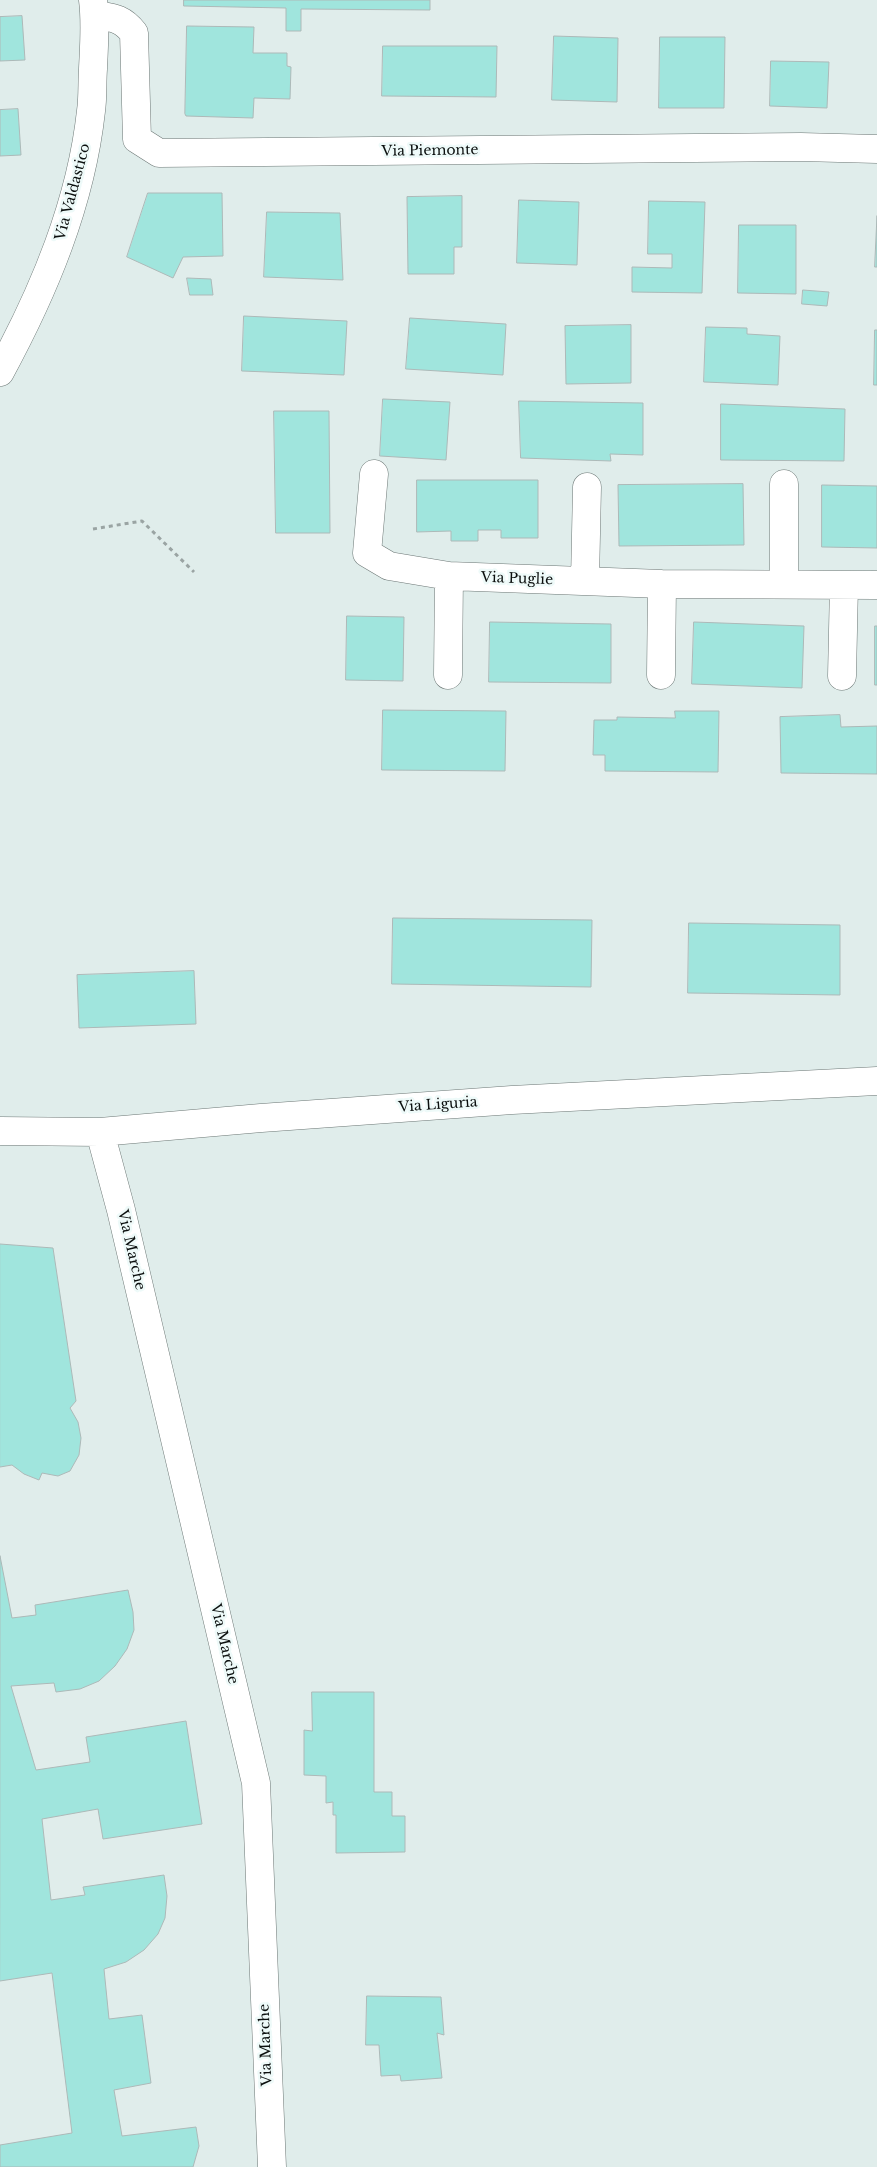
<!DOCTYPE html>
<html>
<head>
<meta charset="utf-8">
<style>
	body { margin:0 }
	canvas { display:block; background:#e0edeb }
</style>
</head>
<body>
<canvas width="877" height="2167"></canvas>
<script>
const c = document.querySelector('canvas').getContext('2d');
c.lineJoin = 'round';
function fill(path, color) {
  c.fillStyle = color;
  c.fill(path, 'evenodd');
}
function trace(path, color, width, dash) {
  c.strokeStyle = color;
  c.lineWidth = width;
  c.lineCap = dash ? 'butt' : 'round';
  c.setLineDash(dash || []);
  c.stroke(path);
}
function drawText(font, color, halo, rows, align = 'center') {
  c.font = font + ' "Libre Baskerville",serif';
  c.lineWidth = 5;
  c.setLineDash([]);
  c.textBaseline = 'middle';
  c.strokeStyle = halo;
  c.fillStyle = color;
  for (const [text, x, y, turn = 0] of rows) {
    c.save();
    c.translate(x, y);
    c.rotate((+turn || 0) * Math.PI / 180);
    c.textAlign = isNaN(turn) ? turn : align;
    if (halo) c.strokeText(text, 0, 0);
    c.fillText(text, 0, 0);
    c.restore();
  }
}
const building = new Path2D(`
	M184,0h246v10l-129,-1v22h-15v-23l-102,-2z
	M22,16l3,44 -25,1v-44z
	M187,26l67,1 -1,26h34v13l4,1 -1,32 -36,-1 -1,20 -67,-2 -1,-2z
	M554,36l64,2 -1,64 -65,-2z
	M660,37h65l-1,71h-65z
	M383,46h114l-1,51 -114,-1z
	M771,61l58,1 -2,46 -57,-2z
	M18,109l3,46 -21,1v-46z
	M148,193h74l1,63 -40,1 -10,21 -46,-21z
	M462,196v51h-8v27h-46l-1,-77z
	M519,200l60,2 -2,63 -60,-2z
	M649,201l56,1 -3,91 -70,-1v-25l40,1v-14h-24z
	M267,212l73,1 3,67 -79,-3z
	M877,216v51h-2z
	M739,225h57v69l-58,-1z
	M187,278l24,1 2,16h-23z
	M803,290l26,2 -2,14 -25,-2z
	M244,316l103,5 -3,54 -102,-4z
	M410,318l96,6 -3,51 -97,-6z
	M631,325v58l-65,1 -1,-58z
	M706,327l41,1v6l33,2 -2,49 -74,-3z
	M875,330h2v55h-3z
	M383,399l67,3 -4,58 -66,-4z
	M519,401l124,2v52l-33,-1 1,7 -90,-3z
	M721,404l124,5 -1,52 -123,-1z
	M274,411h55l1,122h-54z
	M417,480h121v58h-37v-8h-23v11h-27v-10l-34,1z
	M743,484l1,61 -125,1 -1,-61z
	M822,485l55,1v62l-55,-1z
	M347,616l57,1 -1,64 -57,-1z
	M490,622l121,2v59l-122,-1z
	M694,622l110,4 -2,62 -110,-4z
	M875,626h2v59h-2z
	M383,710l123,1 -1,60 -123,-1z
	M675,711h44l-1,61 -113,-1v-16h-12l1,-35h23v-3l58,1z
	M840,715l1,12 36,-1v48l-96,-1 -1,-56z
	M393,918l199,2 -1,67 -199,-3z
	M689,923l151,2v70l-152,-2z
	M194,971l2,53 -117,4 -2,-53z
	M0,1244l53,4 23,153 -6,7 8,14 3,16 -2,17 -9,16 -12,5 -16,-3 -3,7 -15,-6 -12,-9 -12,2z
	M0,1556l12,62 24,-3 -1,-10 93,-15 5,22 1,18 -7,19 -12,17 -16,15 -19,8 -24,3 -2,-9 -43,3 25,84 54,-8 -4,-25 100,-16 16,103 -99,15 -5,-30 -56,10 9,81 34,-5 -2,-8 81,-12 3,21 -2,22 -7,16 -14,16 -18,12 -22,7 5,50 33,-4 9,68 -37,7 8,46 74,-9 3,19 -6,21h-193v-22l72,-12 -20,-160 -52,8z
	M312,1692h62v100h18v24h13v36l-69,1v-38h-3v-13l-7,1v-27l-22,-1v-45l8,1z
	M367,1996l74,1 3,38 -7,-2 5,45 -41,3 -1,-6 -19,1 -2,-31h-13z`);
const path = new Path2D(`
	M93,529l49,-8 52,51`);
const minor = new Path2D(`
	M95,15c19,3 27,3 39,18l3,106 22,14 642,-6 76,2
	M374,474l-7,79 22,13 60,10 213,8 215,1
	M784,484v100
	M585,581l2,-94
	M448,675l1,-99
	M661,675l1,-91
	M842,676l2,-91
	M0,1131l100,1 161,-14 251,-18 365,-19
	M100,1132l21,78 135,573 16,384`);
const primary = new Path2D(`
	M0,372c44,-81 81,-169 91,-261 2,-14 1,-29 2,-42 1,-24 3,-46 0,-69`);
const streetNames = [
	["Via Piemonte",430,151,-1],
	["Via Valdastico",73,192,-75],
	["Via Puglie",517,579,2],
	["Via Liguria",438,1105,-4],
	["Via Marche",131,1250,77],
	["Via Marche",224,1644,77],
	["Via Marche",266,2045,-92]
];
fill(building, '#a0e5dd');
trace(building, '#adb9b8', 1);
trace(minor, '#6c7775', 29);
trace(primary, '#6c7775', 29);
trace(path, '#9aa4a3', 3, [4, 4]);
trace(minor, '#fff', 28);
trace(primary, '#fff', 28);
drawText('14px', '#0b0f0e', '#eefaf9', streetNames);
</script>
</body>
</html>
